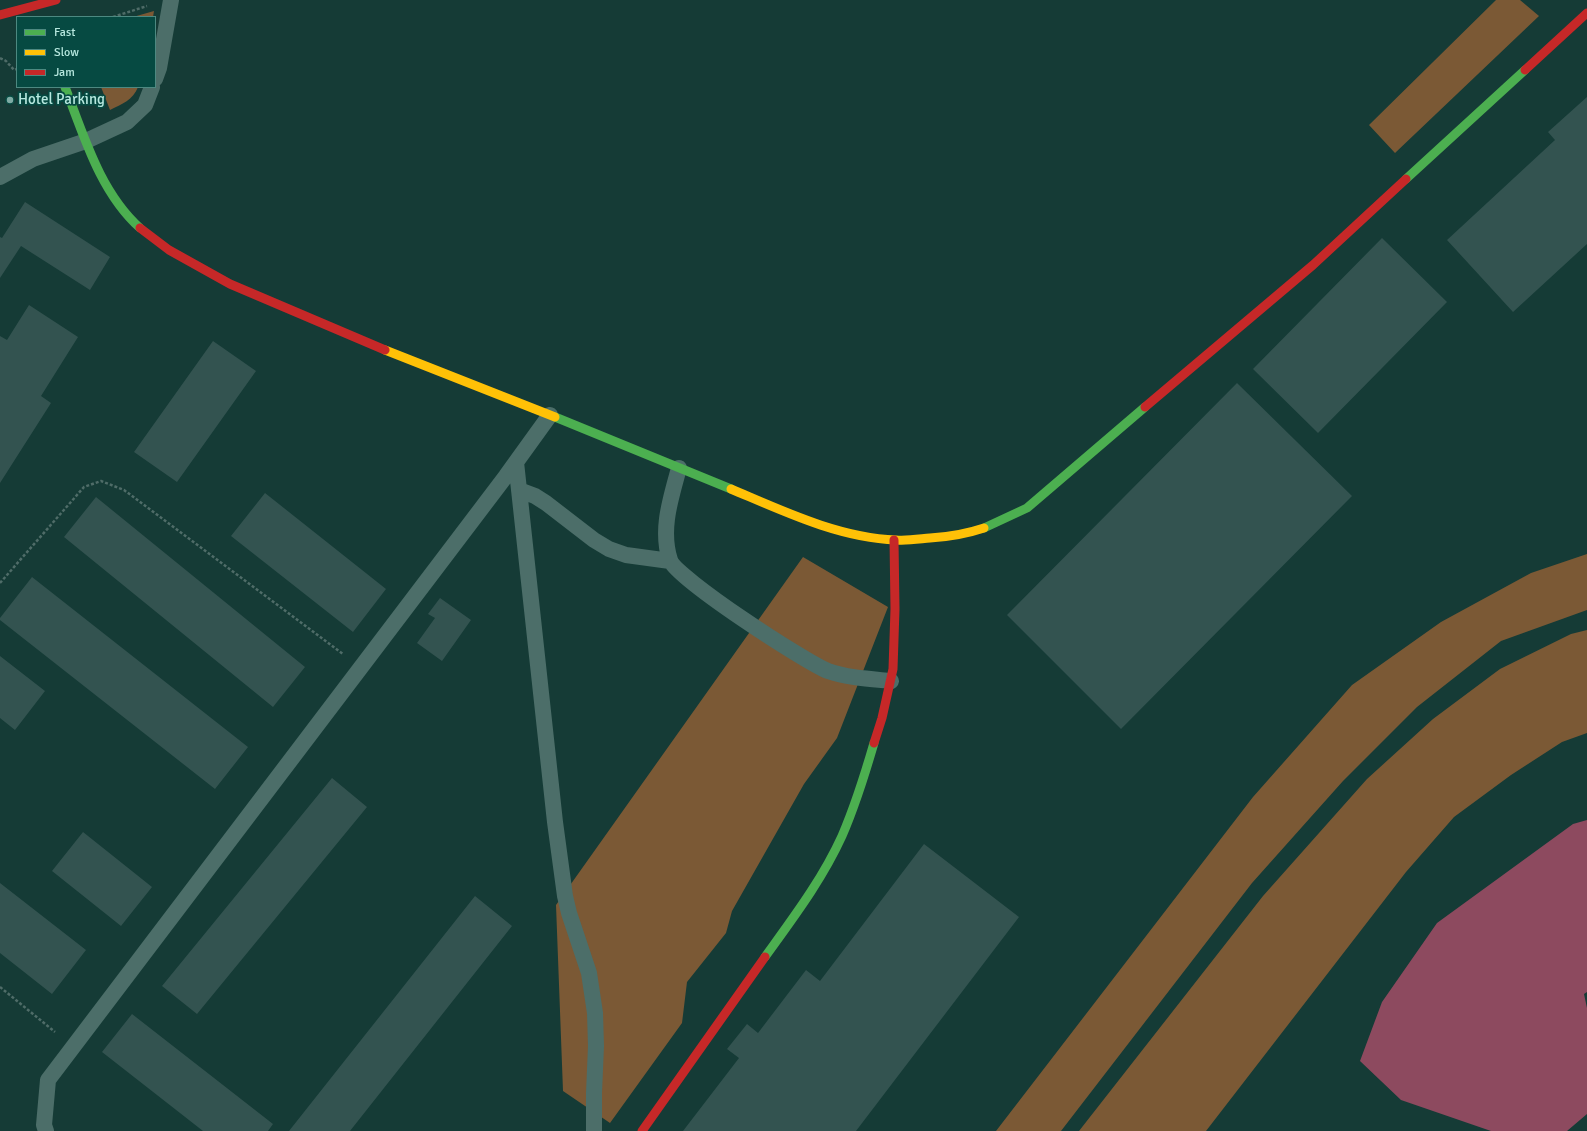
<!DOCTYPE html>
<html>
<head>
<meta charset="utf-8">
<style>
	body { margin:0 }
	#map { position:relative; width:1587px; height:1131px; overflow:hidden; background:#153b36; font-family:Signika,sans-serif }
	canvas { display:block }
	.legend { position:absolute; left:16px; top:16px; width:140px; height:72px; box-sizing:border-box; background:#064a42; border:1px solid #4d8981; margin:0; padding:5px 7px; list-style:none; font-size:12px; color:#b7e8df }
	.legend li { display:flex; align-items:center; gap:8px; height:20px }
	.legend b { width:20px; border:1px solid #4d8981 }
</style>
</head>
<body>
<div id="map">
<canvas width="1587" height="1131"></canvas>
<ul class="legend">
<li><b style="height:5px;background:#4caf50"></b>Fast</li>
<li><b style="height:5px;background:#ffc107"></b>Slow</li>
<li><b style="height:5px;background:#c62828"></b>Jam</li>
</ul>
</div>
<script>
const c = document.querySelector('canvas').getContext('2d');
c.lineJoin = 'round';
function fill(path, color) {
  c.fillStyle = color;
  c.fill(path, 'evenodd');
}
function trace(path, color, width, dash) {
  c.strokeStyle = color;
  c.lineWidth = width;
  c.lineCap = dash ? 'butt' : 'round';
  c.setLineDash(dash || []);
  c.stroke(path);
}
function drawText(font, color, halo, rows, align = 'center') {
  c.font = font + ' Signika,sans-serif';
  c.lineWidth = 3.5;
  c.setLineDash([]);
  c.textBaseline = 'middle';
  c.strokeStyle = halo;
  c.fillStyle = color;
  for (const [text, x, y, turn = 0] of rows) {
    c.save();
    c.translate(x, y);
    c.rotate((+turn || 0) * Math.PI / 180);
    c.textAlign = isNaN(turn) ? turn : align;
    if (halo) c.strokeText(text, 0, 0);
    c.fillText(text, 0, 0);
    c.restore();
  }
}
const green = new Path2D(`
	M1496,0h24l19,16 -144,137 -26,-28z
	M154,11l-1,6h-20z
	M101,87h37c-5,13 -16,17 -28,23z
	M1587,554v56l-86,31 -84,66 -74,74 -91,102 -191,248h-65l257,-334 99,-112 89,-63 90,-49z
	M803,557l85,50 -51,131 -33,46 -72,127 -6,22 -39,49 -5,41 -72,100 -47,-32 -7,-186z
	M1587,630v103l-25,9 -51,33 -57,42 -48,55 -200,259h-127l184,-235 104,-117 66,-60 67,-50 71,-35z`);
const water = new Path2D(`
	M1587,820v172l-3,2 3,14v106l-20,17h-76l-90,-31 -41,-39 22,-59 55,-79 136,-99z`);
const building = new Path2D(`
	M1587,97v147l-74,68 -66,-72 108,-100 -7,-8z
	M25,202l85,55 -20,33 -69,-44 -21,32v-41l2,1z
	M1382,238l65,64 -129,131 -65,-64z
	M29,305l49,32 -37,59 10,7 -51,80v-147l7,4z
	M213,341l43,30 -79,111 -43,-30z
	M1237,383l115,113 -231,233 -114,-114z
	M265,493l121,96 -33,43 -122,-96z
	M96,497l209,170 -32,40 -209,-170z
	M32,577l216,170 -33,42 -215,-169v-2z
	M440,598l31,22 -29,41 -25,-18 18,-25 -7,-4z
	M0,656l45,35 -30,39 -15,-12z
	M332,778l35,29 -170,207 -35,-28z
	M83,832l69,55 -31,39 -69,-55z
	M924,844l95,73 -163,214h-173l56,-73 -12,-9 20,-25 11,9 48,-63 14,11z
	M0,883l86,67 -34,44 -52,-41z
	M475,896l37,30 -162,205h-61z
	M132,1014l141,110 -5,7h-65l-101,-79z`);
const path = new Path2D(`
	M113,17l34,-11
	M0,58l6,3 8,9 3,-1
	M0,583l84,-96 17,-6 23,9 219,164
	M0,987l55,45`);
const lane = new Path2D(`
	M155,79l4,-11 12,-68
	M0,177l33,-18 53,-18 41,-19 18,-17 7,-18
	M516,462l39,360 10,74 4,17 20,60 6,40 1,33 -2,47v38
	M679,468c-8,30 -19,61 -9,92 6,18 135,102 158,111 20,7 42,8 63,10
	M519,490l16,6 11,7 48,37 15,9 17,6 44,6
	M46,1131l-2,-6 4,-45 458,-604 44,-61`);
const fast = new Path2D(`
	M65,87c19,49 35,105 75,141
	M1406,179l119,-109
	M555,417l176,72
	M984,528l43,-20 118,-101
	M765,957c28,-39 57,-77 77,-121 13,-30 23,-62 32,-93`);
const slow = new Path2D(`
	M385,350l170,67
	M731,489c52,22 108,49 165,51 11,1 23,-1 34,-2 18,-1 36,-4 54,-10`);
const jam = new Path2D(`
	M0,15l56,-15
	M1525,70l62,-57
	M140,228l29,22 61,34 155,66
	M1145,407l168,-142 93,-86
	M874,743l8,-25 11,-49 2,-60 -1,-69
	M642,1131l123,-174`);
const markers = [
	[10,100,4,"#7eaba4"]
];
const poiNames = [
	["Hotel Parking",18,100]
];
fill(green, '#7b5935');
fill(water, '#8d4a5f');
fill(building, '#335350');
trace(path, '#4f6c68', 2.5, [3, 2]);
trace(lane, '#4c6e69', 16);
trace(fast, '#4caf50', 9);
trace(slow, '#ffc107', 9);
trace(jam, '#c62828', 9);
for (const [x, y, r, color] of markers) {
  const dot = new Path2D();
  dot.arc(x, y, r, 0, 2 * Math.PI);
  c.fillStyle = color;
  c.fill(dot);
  trace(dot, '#064a42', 1.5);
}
drawText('15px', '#b7e8df', '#064a42', poiNames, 'left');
</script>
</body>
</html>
